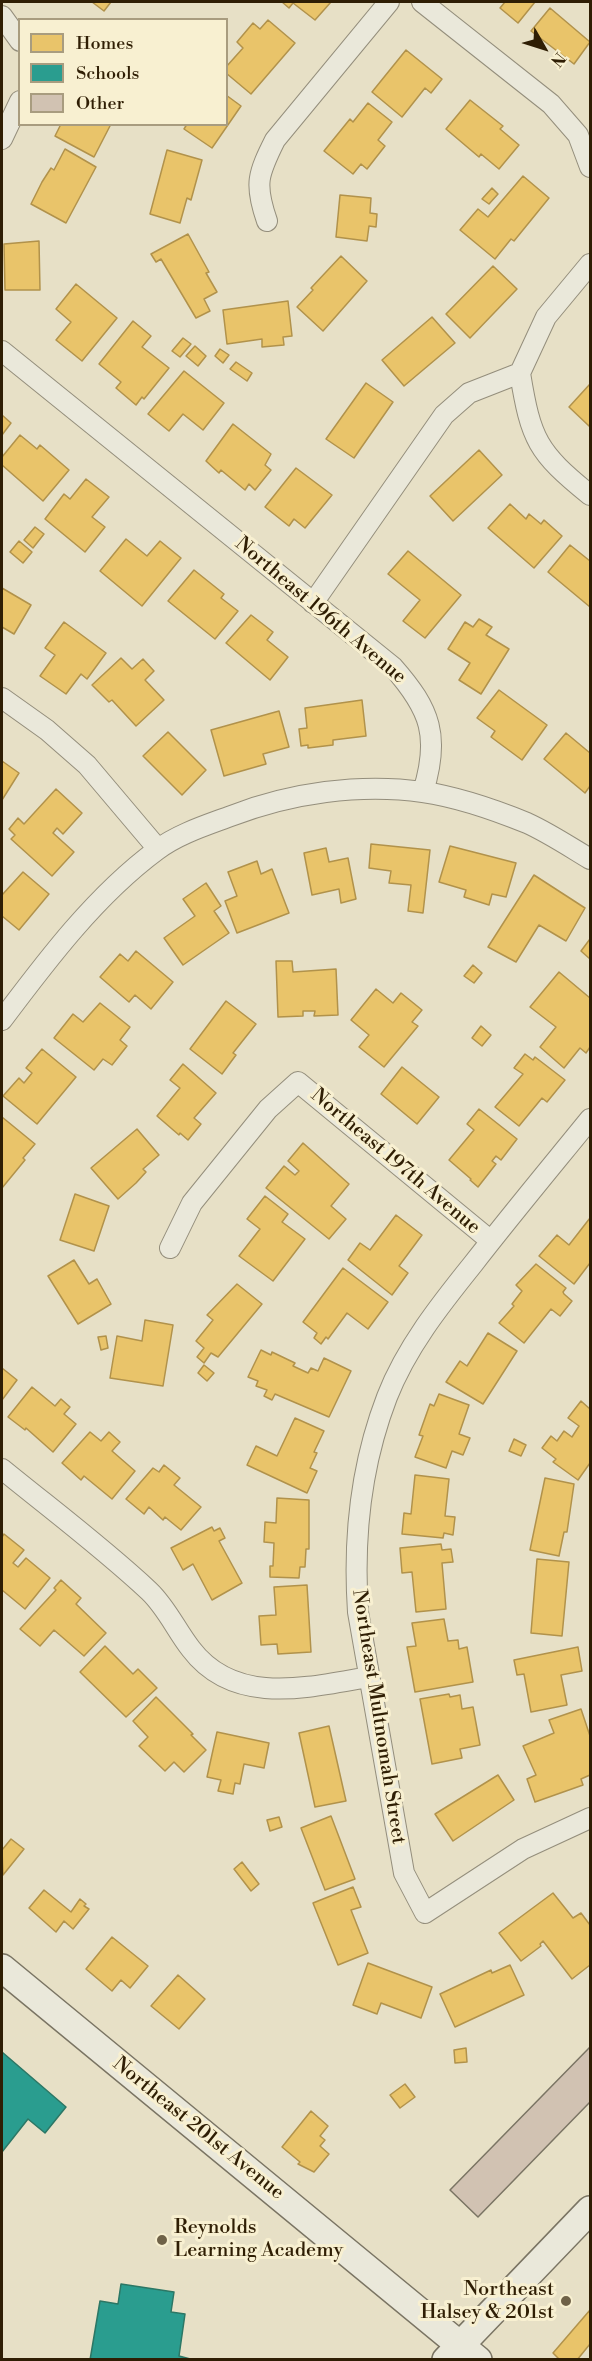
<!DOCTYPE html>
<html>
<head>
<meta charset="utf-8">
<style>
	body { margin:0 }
	#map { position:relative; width:592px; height:2361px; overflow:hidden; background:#e7e0c6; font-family:"Libre Bodoni",serif }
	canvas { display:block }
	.frame { position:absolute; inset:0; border:3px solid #2f1e04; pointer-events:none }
	.legend { position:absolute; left:18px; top:18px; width:210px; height:108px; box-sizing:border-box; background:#f8f0d1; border:2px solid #a89c7f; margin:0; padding:8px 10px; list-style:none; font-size:18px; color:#2f1e04 }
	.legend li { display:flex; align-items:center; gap:12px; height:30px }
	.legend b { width:30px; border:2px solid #a89c7f }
	.north { position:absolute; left:514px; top:18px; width:60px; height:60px; -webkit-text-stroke:4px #f8f0d1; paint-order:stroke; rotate:129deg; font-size:16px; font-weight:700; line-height:24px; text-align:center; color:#2f1e04 }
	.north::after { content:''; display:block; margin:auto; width:21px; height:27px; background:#2f1e04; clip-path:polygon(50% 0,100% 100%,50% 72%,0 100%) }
</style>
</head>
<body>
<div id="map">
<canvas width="592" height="2361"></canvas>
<div class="frame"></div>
<ul class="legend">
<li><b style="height:16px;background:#e9c46a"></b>Homes</li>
<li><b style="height:16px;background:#2a9d8f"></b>Schools</li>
<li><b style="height:16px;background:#d1c2b2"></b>Other</li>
</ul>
<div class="north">N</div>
</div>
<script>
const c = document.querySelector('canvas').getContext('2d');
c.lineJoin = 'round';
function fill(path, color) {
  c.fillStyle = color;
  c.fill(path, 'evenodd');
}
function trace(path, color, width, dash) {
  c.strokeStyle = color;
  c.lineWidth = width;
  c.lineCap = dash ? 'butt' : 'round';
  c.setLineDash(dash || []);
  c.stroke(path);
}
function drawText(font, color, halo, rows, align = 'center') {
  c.font = font + ' "Libre Bodoni",serif';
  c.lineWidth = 6;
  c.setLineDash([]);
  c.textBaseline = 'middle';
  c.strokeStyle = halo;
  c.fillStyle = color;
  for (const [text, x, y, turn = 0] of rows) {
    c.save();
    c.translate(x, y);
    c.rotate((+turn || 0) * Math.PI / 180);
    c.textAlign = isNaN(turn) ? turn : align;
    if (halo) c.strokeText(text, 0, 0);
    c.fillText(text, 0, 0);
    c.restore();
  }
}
const homes = new Path2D(`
	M92,2h19l-7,9z
	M282,2h49l-16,18 -22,-17 -4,5z
	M505,2h30l-17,21 -18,-15z
	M550,8l40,34 -16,22 -43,-33z
	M268,20l27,23 -44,51 -25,-21v-6l17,-19 -6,-6 16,-19 7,6z
	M406,50l36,29 -11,14 -6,-5 -23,29 -30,-25z
	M226,95l15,11 -29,42 -28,-19 3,-5h39z
	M470,100l33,26 -3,3 19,16 -20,24 -18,-15 -2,3 -33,-28z
	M368,103l24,19 -14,18 7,6 -18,23 -6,-5 -8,10 -29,-23 26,-32 3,3z
	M61,124h50l-17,33 -39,-21z
	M65,149l31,18 -30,56 -35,-19 11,-22 9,-14 3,2z
	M167,150l35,10 -11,40 -4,-2 -7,25 -30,-9z
	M523,176l26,22 -35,43 -3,-2 -16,20 -35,-29 18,-21 10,8z
	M492,188l6,6 -9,10 -7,-5z
	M340,195l31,3 -1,15 7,1 -1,13 -7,-1 -2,15 -31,-4z
	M188,234l21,38 -3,1 11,19 -13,7 6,12 -14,7 -35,-59 -5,3 -5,-8z
	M39,241l1,49h-35l-1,-46z
	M341,256l26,25 -44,50 -26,-24 16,-17 -2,-2z
	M493,266l24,23 -47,49 -24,-24z
	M76,284l41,34 -35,43 -26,-21 15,-18 -15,-13z
	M288,301l4,35 -9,1 1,8 -22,2v-8l-35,5 -4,-34z
	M432,317l23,26 -51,43 -22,-26z
	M133,321l18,15 -9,11 27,21 -25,31 -2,-2 -6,8 -20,-17 5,-6 -22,-18z
	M183,338l8,6 -11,13 -8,-6z
	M195,346l11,10 -8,10 -12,-10z
	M220,349l9,6 -6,8 -8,-7z
	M236,362l16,11 -5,8 -17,-12z
	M184,371l40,32 -21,27 -20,-16 -14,17 -21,-17z
	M366,383l27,19 -39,56 -28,-19z
	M590,384v40l-1,2 -20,-19z
	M2,415l9,8 -9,12z
	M233,424l38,30 -6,11 6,5 -16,20 -6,-6 -4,6 -24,-20 -2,3 -13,-12z
	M20,435l17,14 3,-4 29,25 -26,31 -41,-36v-8z
	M479,450l23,25 -49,46 -23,-25z
	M296,468l36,27 -27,33 -11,-9 -5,7 -24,-19z
	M86,479l23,18 -17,20 13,10 -20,25 -40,-33 19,-25 6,5z
	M510,504l16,15 3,-5 12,10 3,-4 18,16 -28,32 -46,-40z
	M35,527l9,7 -11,14 -9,-8z
	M126,539l21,17 13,-15 21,17 -39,48 -42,-35z
	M19,541l13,11 -9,11 -13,-11z
	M570,545l20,16v46l-42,-35z
	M408,551l53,44 -36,43 -22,-17 17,-21 -32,-26z
	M194,570l30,24 -3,4 17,13 -23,28 -47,-38z
	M2,588l29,17 -17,29 -12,-7z
	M251,615l22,17 -6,8 21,17 -18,23 -44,-37z
	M479,619l13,8 -6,8 23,14 -28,45 -22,-14 11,-17 -22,-14 17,-27 8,5z
	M64,622l42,31 -19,26 -6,-5 -15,20 -26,-18 15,-21 -10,-7z
	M121,658l11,11 11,-10 11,12 -9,9 19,20 -28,26 -24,-26 -3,2 -17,-17z
	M499,690l48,35 -25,35 -31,-23 4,-6 -18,-13z
	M362,700l4,36 -33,4v5l-25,3v-3l-7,1 -2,-17 8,-1 -2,-20z
	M279,711l10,36 -26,7 3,10 -42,12 -13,-46z
	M168,732l38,38 -24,25 -39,-39z
	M566,733l24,20v33l-5,7 -41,-34z
	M2,761l17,12 -17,27z
	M56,789l26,24 -19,21 -6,-6 -4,5 21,19 -22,24 -41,-37 4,-4 -6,-6 9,-11 6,6z
	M371,844l59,6 -7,63 -15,-2 3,-26 -22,-2 2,-12 -22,-3z
	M450,846l66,17 -10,34 -14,-3 -3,11 -25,-8 2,-7 -27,-8z
	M326,848l3,14 19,-4 8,41 -15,4 -2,-14 -27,6 -8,-42z
	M257,861l4,13 11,-5 17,44 -52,20 -12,-32 12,-5 -9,-24z
	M23,872l26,22 -30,36 -17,-14v-21z
	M534,875l51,33 -19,33 -27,-16 -23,37 -28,-15z
	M206,883l15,23 -7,5 15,22 -46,32 -19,-27 31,-22 -12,-17z
	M590,939v20l-9,-8z
	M136,951l37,31 -22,27 -16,-14 -6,7 -29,-25 20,-23 8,7z
	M276,961h16l1,11 43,-3 2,46 -24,1 1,-5h-12v5l-25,1z
	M473,965l9,8 -8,10 -10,-7z
	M559,972l31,26v49l-4,6 -6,-5 -16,20 -24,-21 16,-20 -26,-20z
	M376,989l17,14 8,-10 21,17 -10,12 6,4 -34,41 -25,-20 10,-12 -18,-15z
	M226,1001l30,23 -23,29 3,2 -14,19 -32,-25z
	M100,1003l30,24 -10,13 7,6 -15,19 -9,-6 -9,11 -40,-32 19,-24 10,8z
	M481,1026l10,9 -9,11 -10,-8z
	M42,1049l34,28 -39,47 -34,-28 16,-18 5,5 8,-10 -6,-5z
	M525,1054l8,6 2,-3 30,23 -18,22 -5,-4 -23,28 -24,-19 28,-33 -9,-6z
	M183,1064l33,29 -22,25 7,6 -13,16 -8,-7 -1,2 -22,-19 23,-28 -10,-8z
	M402,1067l37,30 -22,27 -36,-30z
	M479,1109l38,30 -16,21 -5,-4 -4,5 4,3 -18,23 -8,-7 1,-1 -22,-19 25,-30 -7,-6z
	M2,1117l33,27 -12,14 2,2 -23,28z
	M137,1129l22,26 -16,14 3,3 -10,11 -18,16 -27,-31z
	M303,1143l46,41 -18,22 15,13 -17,20 -63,-51 18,-22 11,9 4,-4 -11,-10z
	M75,1194l34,12 -15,45 -34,-11z
	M265,1196l23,18 -6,8 23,17 -32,42 -34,-25 21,-27 -13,-10z
	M396,1215l26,20 -23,31 9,7 -16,22 -44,-35 12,-17 10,7z
	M590,1218v45l-16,21 -35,-28 18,-21 12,10z
	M74,1260l15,24 8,-5 14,25 -33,20 -30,-48z
	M536,1264l30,24 -3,4 1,2 8,7 -12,15 -9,-7 -27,34 -25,-20 15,-17 -2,-2 10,-13 -6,-6z
	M343,1268l45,34 -20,27 -21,-16 -19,26 -2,-2 -5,7 -7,-6 3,-5 -14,-11z
	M237,1284l25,20 -44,53 -7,-4 -7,10 -7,-6 7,-9 -8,-7 17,-21 -6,-5z
	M145,1320l28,5 -10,61 -53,-8 7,-42 25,5z
	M488,1333l29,18 -34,53 -37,-22 14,-21 7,5z
	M106,1336l2,12 -7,2 -3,-13z
	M261,1350l10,5 1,-3 23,11 -2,3 15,7 3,-5 7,3 6,-13 27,13 -22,46 -54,-23 -3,6 -8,-4 3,-6 -11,-4 2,-5 -10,-4z
	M204,1365l10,8 -7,8 -9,-8z
	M2,1368l15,12 -15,20z
	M32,1387l23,19 6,-7 9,8 -6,7 12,10 -23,28 -27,-24 -1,2 -17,-13z
	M439,1394l30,11 -10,29 11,4 -7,17 -11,-4 -6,17 -31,-11 8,-21 -4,-1 11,-31 4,2z
	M581,1401l9,8v54l-12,17 -25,-18 3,-3 -14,-11 9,-12 6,5 7,-10 8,6 7,-11 -11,-8z
	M295,1418l29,13 -10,21 3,1 -7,15 7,3 -10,22 -60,-28 9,-19 21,10z
	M90,1432l11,9 8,-9 11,10 -8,9 23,20 -23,28 -28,-23 -3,4 -19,-17z
	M514,1439l12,6 -5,11 -12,-5z
	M164,1465l16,13 -6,7 27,22 -20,23 -16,-13 -2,3 -14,-13 -5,7 -18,-15 27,-31 6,4z
	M415,1475l34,4 -4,37 10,1 -2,18 -9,-2 -1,5 -41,-4 2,-21 7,1z
	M545,1478l29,6 -7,48h-3l-5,24 -29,-6z
	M277,1498l32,2v49h-3l-1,18h-5l-1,11 -29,-1v-11h3l1,-23 -10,-1 1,-20 11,1z
	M212,1527l2,4 6,-3 5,10 -6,3 23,42 -30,17 -19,-36 -10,6 -12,-22z
	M4,1534l20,16 -11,13 5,4 8,-9 24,20 -25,31 -23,-19v-53z
	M441,1544l1,6 9,-1 2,13 -11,1 4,46 -30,3 -4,-40 -10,1 -2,-25z
	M537,1559l32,3 -7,74 -31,-3z
	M61,1580l20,18 -5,6 30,29 -22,23 -30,-26 -14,16 -20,-17 36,-39 -2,-2z
	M307,1585l4,67 -33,2 -1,-10 -16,1 -2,-29 17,-1 -2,-28z
	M444,1619l4,22 10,-1 1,9 8,-2 6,35 -58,10 -8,-45 9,-1 -4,-23z
	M105,1646l28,28 5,-5 19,19 -31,29 -46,-45z
	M578,1647l4,24 -21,4 6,30 -36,7 -7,-38 -7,1 -3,-15z
	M449,1694l1,3 10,-2 2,14 11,-2 7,38 -20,4 2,9 -30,6 -12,-65z
	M156,1697l37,37 -2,1 15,15 -22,22 -10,-10 -9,9 -26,-25 9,-9 -15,-16z
	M581,1709l9,27v39l-9,4 2,6 -48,17 -8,-23 9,-4 -13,-29 31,-13 -5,-13z
	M329,1726l17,75 -31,6 -16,-74z
	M217,1732l52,11 -5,25 -20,-4 -4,20 -5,-1 -2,11 -15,-3 3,-11 -14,-3z
	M498,1775l16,25 -61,41 -18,-27z
	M331,1816l24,63 -30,11 -24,-62z
	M279,1817l3,10 -12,4 -3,-11z
	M11,1839l13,10 -21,26 -1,-25z
	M242,1862l17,22 -8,7 -17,-22z
	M353,1887l8,20 -10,3 17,43 -30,12 -25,-62z
	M44,1890l27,22 9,-13 6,5 -2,2 5,3 -16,20 -9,-8 -8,11 -27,-24z
	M553,1893l20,25 8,-5 9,12v40l-18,14 -29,-38 -3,3 1,2 -20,15 -22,-28z
	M112,1937l36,29 -18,22 -9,-8 -9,11 -26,-22z
	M368,1963l64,24 -11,31 -40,-15 -4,11 -24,-9z
	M510,1965l14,30 -69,32 -15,-33 51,-24 1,3z
	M178,1975l27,24 -26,30 -28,-23z
	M466,2048l1,14 -12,1 -1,-13z
	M405,2084l10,13 -15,11 -10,-13z
	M311,2111l17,15 -8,10 5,4 -5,6 9,8 -15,18 -16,-8 2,-2 -18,-15z
	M590,2310v34l-13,16h-17l-7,-7z`);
const schools = new Path2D(`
	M2,2052l64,55 -21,26 -17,-14 -26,33z
	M121,2284l53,8 -3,20 14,2 -6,42 15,4h-104l10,-59 18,3z`);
const building = new Path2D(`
	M590,2047v55l-112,115 -28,-27z`);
const street = new Path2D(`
	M422,2l129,102 27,31 12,32
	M2,16l18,25
	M2,139l18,-38
	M267,221c-13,-37 -9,-47 8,-81l114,-138
	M2,351l391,316c38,43 47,70 30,125
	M520,373c11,67 17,79 70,122
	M313,603l131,-188 25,-22 51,-20 26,-56 44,-53
	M2,698l45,32 40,35 71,84
	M2,1020c45,-60 94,-125 155,-170 21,-16 50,-25 74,-34 59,-23 129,-33 192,-24 35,5 72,18 104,31 22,10 43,24 63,36
	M590,1119c-39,48 -79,96 -117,145 -33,41 -67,84 -86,133 -27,70 -34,141 -29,215l46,261 21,40 98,-64 67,-31
	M170,1248l22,-45 76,-94 30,-27 193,159
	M2,1469c49,40 100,78 147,122 18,17 27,39 42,58 44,58 118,38 178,28`);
const secondary = new Path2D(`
	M2,1968l476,392
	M446,2360l144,-150`);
const markers = [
	[162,2240,6,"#6f6248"],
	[566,2301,6,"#6f6248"]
];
const streetNames = [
	["Northeast 196th Avenue",320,611,40],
	["Northeast 197th Avenue",395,1162,40],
	["Northeast Multnomah Street",378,1717,81],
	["Northeast 201st Avenue",198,2129,39]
];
const poiNames = [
	["Reynolds",174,2228],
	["Learning Academy",174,2251],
	["Northeast",554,2290,"right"],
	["Halsey & 201st",554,2313,"right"]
];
fill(homes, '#e9c46a');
trace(homes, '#b1924b', 1.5);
fill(schools, '#2a9d8f');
trace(schools, '#2c7765', 1.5);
fill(building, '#d1c2b2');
trace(building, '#7a7463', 1.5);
trace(street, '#948e7c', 22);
trace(secondary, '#7a7463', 30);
trace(street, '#eae8da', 20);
trace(secondary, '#eae8da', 27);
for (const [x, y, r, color] of markers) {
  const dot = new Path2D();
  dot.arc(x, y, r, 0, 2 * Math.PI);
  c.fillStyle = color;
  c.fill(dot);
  trace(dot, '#f8f0d1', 2);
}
drawText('20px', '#2f1e04', '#f8f0d1', streetNames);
drawText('20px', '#2f1e04', '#f8f0d1', poiNames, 'left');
</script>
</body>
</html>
